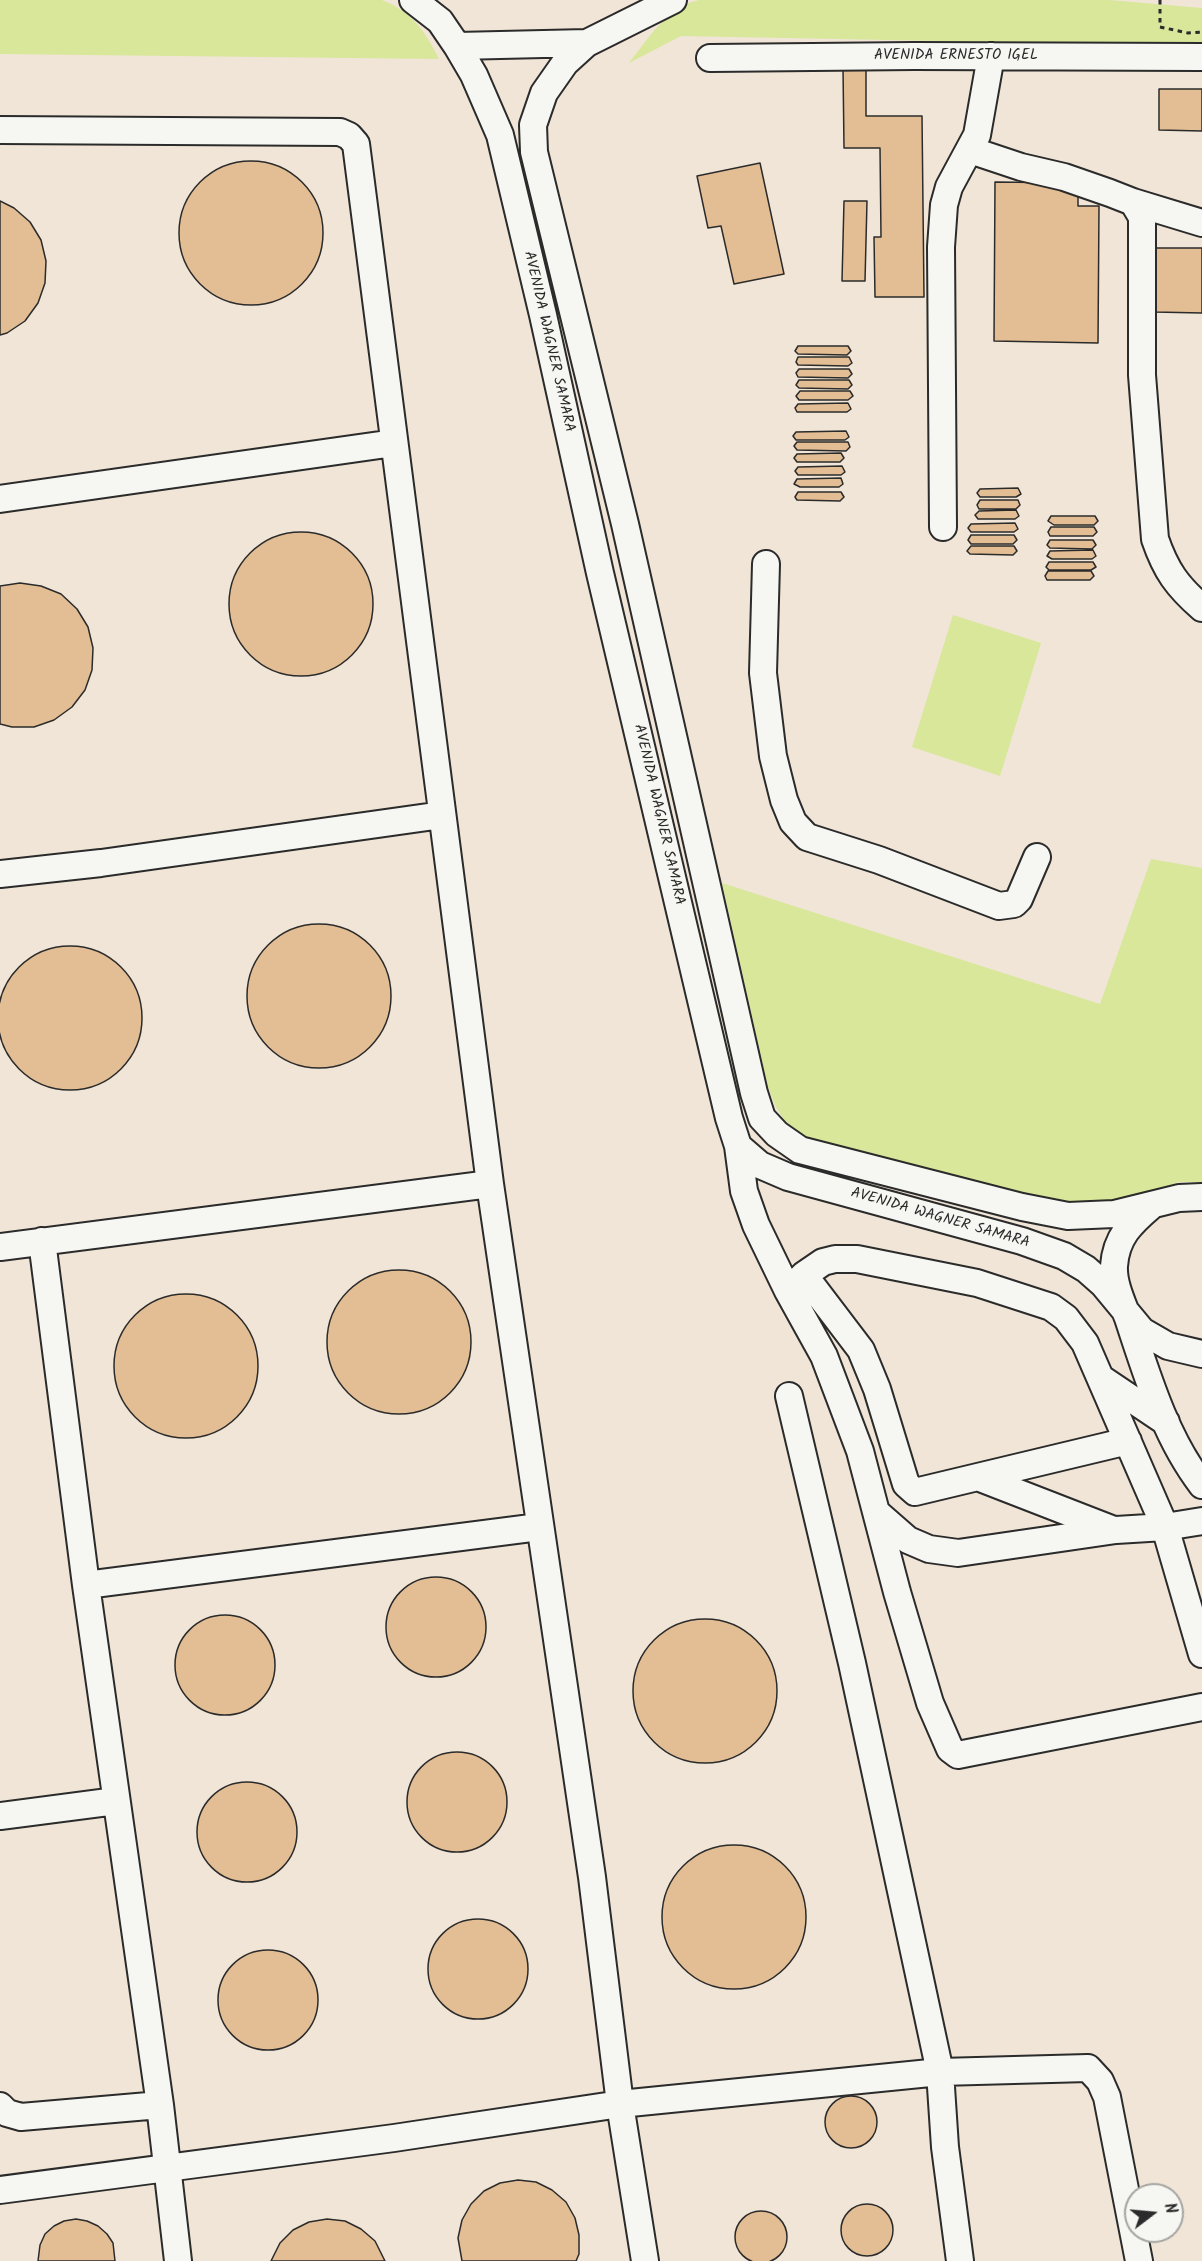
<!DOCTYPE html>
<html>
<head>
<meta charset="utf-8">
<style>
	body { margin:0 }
	#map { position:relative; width:1202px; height:2261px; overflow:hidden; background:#f0e5d6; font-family:Kalam,sans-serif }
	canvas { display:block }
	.north { position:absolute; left:1124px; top:2183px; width:60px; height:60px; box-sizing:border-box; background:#f6f6f2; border:2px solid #a5a5a2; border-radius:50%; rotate:74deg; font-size:16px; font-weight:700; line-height:24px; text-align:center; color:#2b2b2b }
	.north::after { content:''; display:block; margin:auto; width:21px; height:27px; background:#2b2b2b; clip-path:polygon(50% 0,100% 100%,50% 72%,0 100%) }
</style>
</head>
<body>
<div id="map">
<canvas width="1202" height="2261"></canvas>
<div class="north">N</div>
</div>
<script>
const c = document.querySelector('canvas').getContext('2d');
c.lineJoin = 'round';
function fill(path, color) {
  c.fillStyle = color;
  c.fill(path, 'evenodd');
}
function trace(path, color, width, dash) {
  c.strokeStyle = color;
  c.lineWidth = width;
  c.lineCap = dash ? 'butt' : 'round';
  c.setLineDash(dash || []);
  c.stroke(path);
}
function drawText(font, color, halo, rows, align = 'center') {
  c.font = font + ' Kalam,sans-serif';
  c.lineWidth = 5;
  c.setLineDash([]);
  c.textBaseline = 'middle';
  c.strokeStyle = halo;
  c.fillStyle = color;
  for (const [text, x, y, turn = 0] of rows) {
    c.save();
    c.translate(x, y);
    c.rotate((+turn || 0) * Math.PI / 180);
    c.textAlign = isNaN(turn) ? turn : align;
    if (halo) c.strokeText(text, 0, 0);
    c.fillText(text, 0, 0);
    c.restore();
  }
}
const green = new Path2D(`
	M0,0h382c29,11 44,32 57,59l-439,-5z
	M699,0h410l93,8v38l-521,-10 -52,27c18,-23 39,-57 70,-63z
	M953,615l88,28 -41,133 -88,-29z
	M1151,859l51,9v314h-24l-54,22 -51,7 -263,-69 -22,-15 -12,-20 -8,-20 -46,-204 378,121z`);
const building = new Path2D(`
	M843,67h23v49h56l2,181h-49l-1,-60h7l-1,-89h-36z
	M1159,89h43v42l-43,-1z
	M179 233a72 72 0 1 1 144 0a72 72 0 1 1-144 0Z
	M760,163l24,111 -50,10 -13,-58 -13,2 -11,-52z
	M995,182l83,1v23h21l-1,137 -104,-2z
	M0,201l14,7 16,14 11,18 5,21 -1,22 -7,20 -13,18 -18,12 -7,2z
	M844,201h23l-2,80h-23z
	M1154,248h48v65l-48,-1z
	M798,346h50l3,5 -4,4 -49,-1 -3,-3z
	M798,357h51l3,6 -4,3 -50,-1 -2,-3z
	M799,369h50l3,5 -4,4 -50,-1 -2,-4z
	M799,380h50l3,5 -4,4 -49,-1 -3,-3z
	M800,391h50l3,5 -5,4h-49l-3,-4z
	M848,403l3,6 -4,3h-50l-2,-4 3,-4z
	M846,431l3,6 -4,3h-49l-3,-4 3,-4z
	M797,442h51l2,5 -4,4 -49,-1 -3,-4z
	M841,453l3,5 -4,4h-43l-3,-4 3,-4z
	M842,466l3,6 -4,3h-43l-3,-4 3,-4z
	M841,478l2,6 -4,3h-39l-6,-3 3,-5z
	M1018,488l3,6 -5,3h-36l-3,-4 3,-4z
	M798,492h43l3,5 -4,4 -43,-1 -2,-3z
	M980,500h38l2,5 -4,4h-37l-2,-4z
	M1016,510l3,6 -4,3h-37l-3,-4 4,-4z
	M1051,516h44l3,5 -4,4h-40l-6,-4z
	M1015,523l3,6 -4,3h-43l-3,-4 3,-4z
	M1051,527h43l3,5 -4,4h-43l-2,-4z
	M229 604a72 72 0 1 1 144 0a72 72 0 1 1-144 0Z
	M971,535h43l3,5 -4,4h-42l-3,-4z
	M1050,540h43l3,5 -4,4 -42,-1 -3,-3z
	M971,546h43l3,5 -4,4 -43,-1 -3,-3z
	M1093,550l3,6 -4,3h-40l-5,-3 3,-5z
	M1049,562h44l3,5 -5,3h-42l-3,-3z
	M1048,571h43l3,5 -4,4h-43l-2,-4z
	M20,583l21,3 20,8 16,15 11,18 5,21 -1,22 -7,20 -13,17 -18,13 -20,7h-22l-12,-3v-138z
	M247 996a72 72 0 1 1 144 0a72 72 0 1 1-144 0Z
	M-2 1018a72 72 0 1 1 144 0a72 72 0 1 1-144 0Z
	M327 1342a72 72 0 1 1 144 0a72 72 0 1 1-144 0Z
	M114 1366a72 72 0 1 1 144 0a72 72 0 1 1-144 0Z
	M386 1627a50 50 0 1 1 100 0a50 50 0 1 1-100 0Z
	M175 1665a50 50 0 1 1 100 0a50 50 0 1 1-100 0Z
	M633 1691a72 72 0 1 1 144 0a72 72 0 1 1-144 0Z
	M407 1802a50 50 0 1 1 100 0a50 50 0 1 1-100 0Z
	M197 1832a50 50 0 1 1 100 0a50 50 0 1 1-100 0Z
	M662 1917a72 72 0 1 1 144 0a72 72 0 1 1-144 0Z
	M428 1969a50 50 0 1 1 100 0a50 50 0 1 1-100 0Z
	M218 2000a50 50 0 1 1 100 0a50 50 0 1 1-100 0Z
	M825 2122a26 26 0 1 1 52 0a26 26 0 1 1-52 0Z
	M518,2180l18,2 16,8 14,12 9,16 4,17v19l-3,7h-114l-4,-23 4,-18 9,-16 13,-13 16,-8z
	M841 2230a26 26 0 1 1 52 0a26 26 0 1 1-52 0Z
	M735 2237a26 26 0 1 1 52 0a26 26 0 1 1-52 0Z
	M76,2219l11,2 11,5 9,8 6,9 2,18h-77l2,-16 5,-11 9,-8 10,-5z
	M327,2219l18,2 16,8 14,12 10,20h-114l9,-18 13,-13 16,-8z`);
const path = new Path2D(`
	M1160,0v27l28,6 14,-1`);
const minor = new Path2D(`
	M413,0l27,21 17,25 17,29 26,60 43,180 57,258 129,545 9,28 22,19 28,12 234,64 42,15 22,13 17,15 39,47 26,15 34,8
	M673,0l-86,43 -22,20 -21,30 -11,32 1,27 91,372 129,569 8,25 15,16 23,16 222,57 46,9 46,-2 65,-16 23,-1
	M457,46l130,-3
	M710,58l204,-2 288,1
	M0,130l340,2 9,4 7,8 134,1040 102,693 28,227 25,157
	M970,150l51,17 43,10 46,16 23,9 9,15v158l13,164c11,32 22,47 47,69
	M1133,202l69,21
	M0,499l394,-56
	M943,527l-2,-280 3,-42 5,-18 28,-52 14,-79
	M766,564l-3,109 10,83 11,44 9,22 14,15 72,23 120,46 15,-2 5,-5 18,-42
	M0,874l101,-11 341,-48
	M738,1146l6,45 12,34 32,66 36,65 36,95 37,141 33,111 20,46 8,6 10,-2 234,-46
	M1151,1206c-20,17 -35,31 -37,60 -1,17 8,36 14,52 19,57 37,119 74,167
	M42,1241l44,344 74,520 18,156
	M0,1247l490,-63
	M804,1275l57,75 16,39 29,95 9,8 213,-51
	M788,1291l16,-16 19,-13 12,-3h22l120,24 74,24 15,11 19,25 80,184 -49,3 -158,23 -29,-4 -21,-9 -32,-28
	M1102,1379l64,43
	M789,1396l63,267 88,409 5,75 15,114
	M980,1478l134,52
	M1202,1521l-37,6 37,127
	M86,1585l453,-58
	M0,1816l116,-15
	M0,2106l7,7 14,4 139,-12
	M0,2190l394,-52 226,-34 320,-32 148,-4 12,13 7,16 32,164`);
const streetNames = [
	["AVENIDA ERNESTO IGEL",956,56],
	["AVENIDA WAGNER SAMARA",548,342,77],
	["AVENIDA WAGNER SAMARA",658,815,77],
	["AVENIDA WAGNER SAMARA",940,1219,16]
];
fill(green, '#d8e79a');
fill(building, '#e3be94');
trace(building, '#2b2b2b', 1.5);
trace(minor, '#2b2b2b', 30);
trace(path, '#2b2b2b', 3, [4.5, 4.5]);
trace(minor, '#f6f6f2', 26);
drawText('15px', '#2b2b2b', '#f6f6f2', streetNames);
</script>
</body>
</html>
